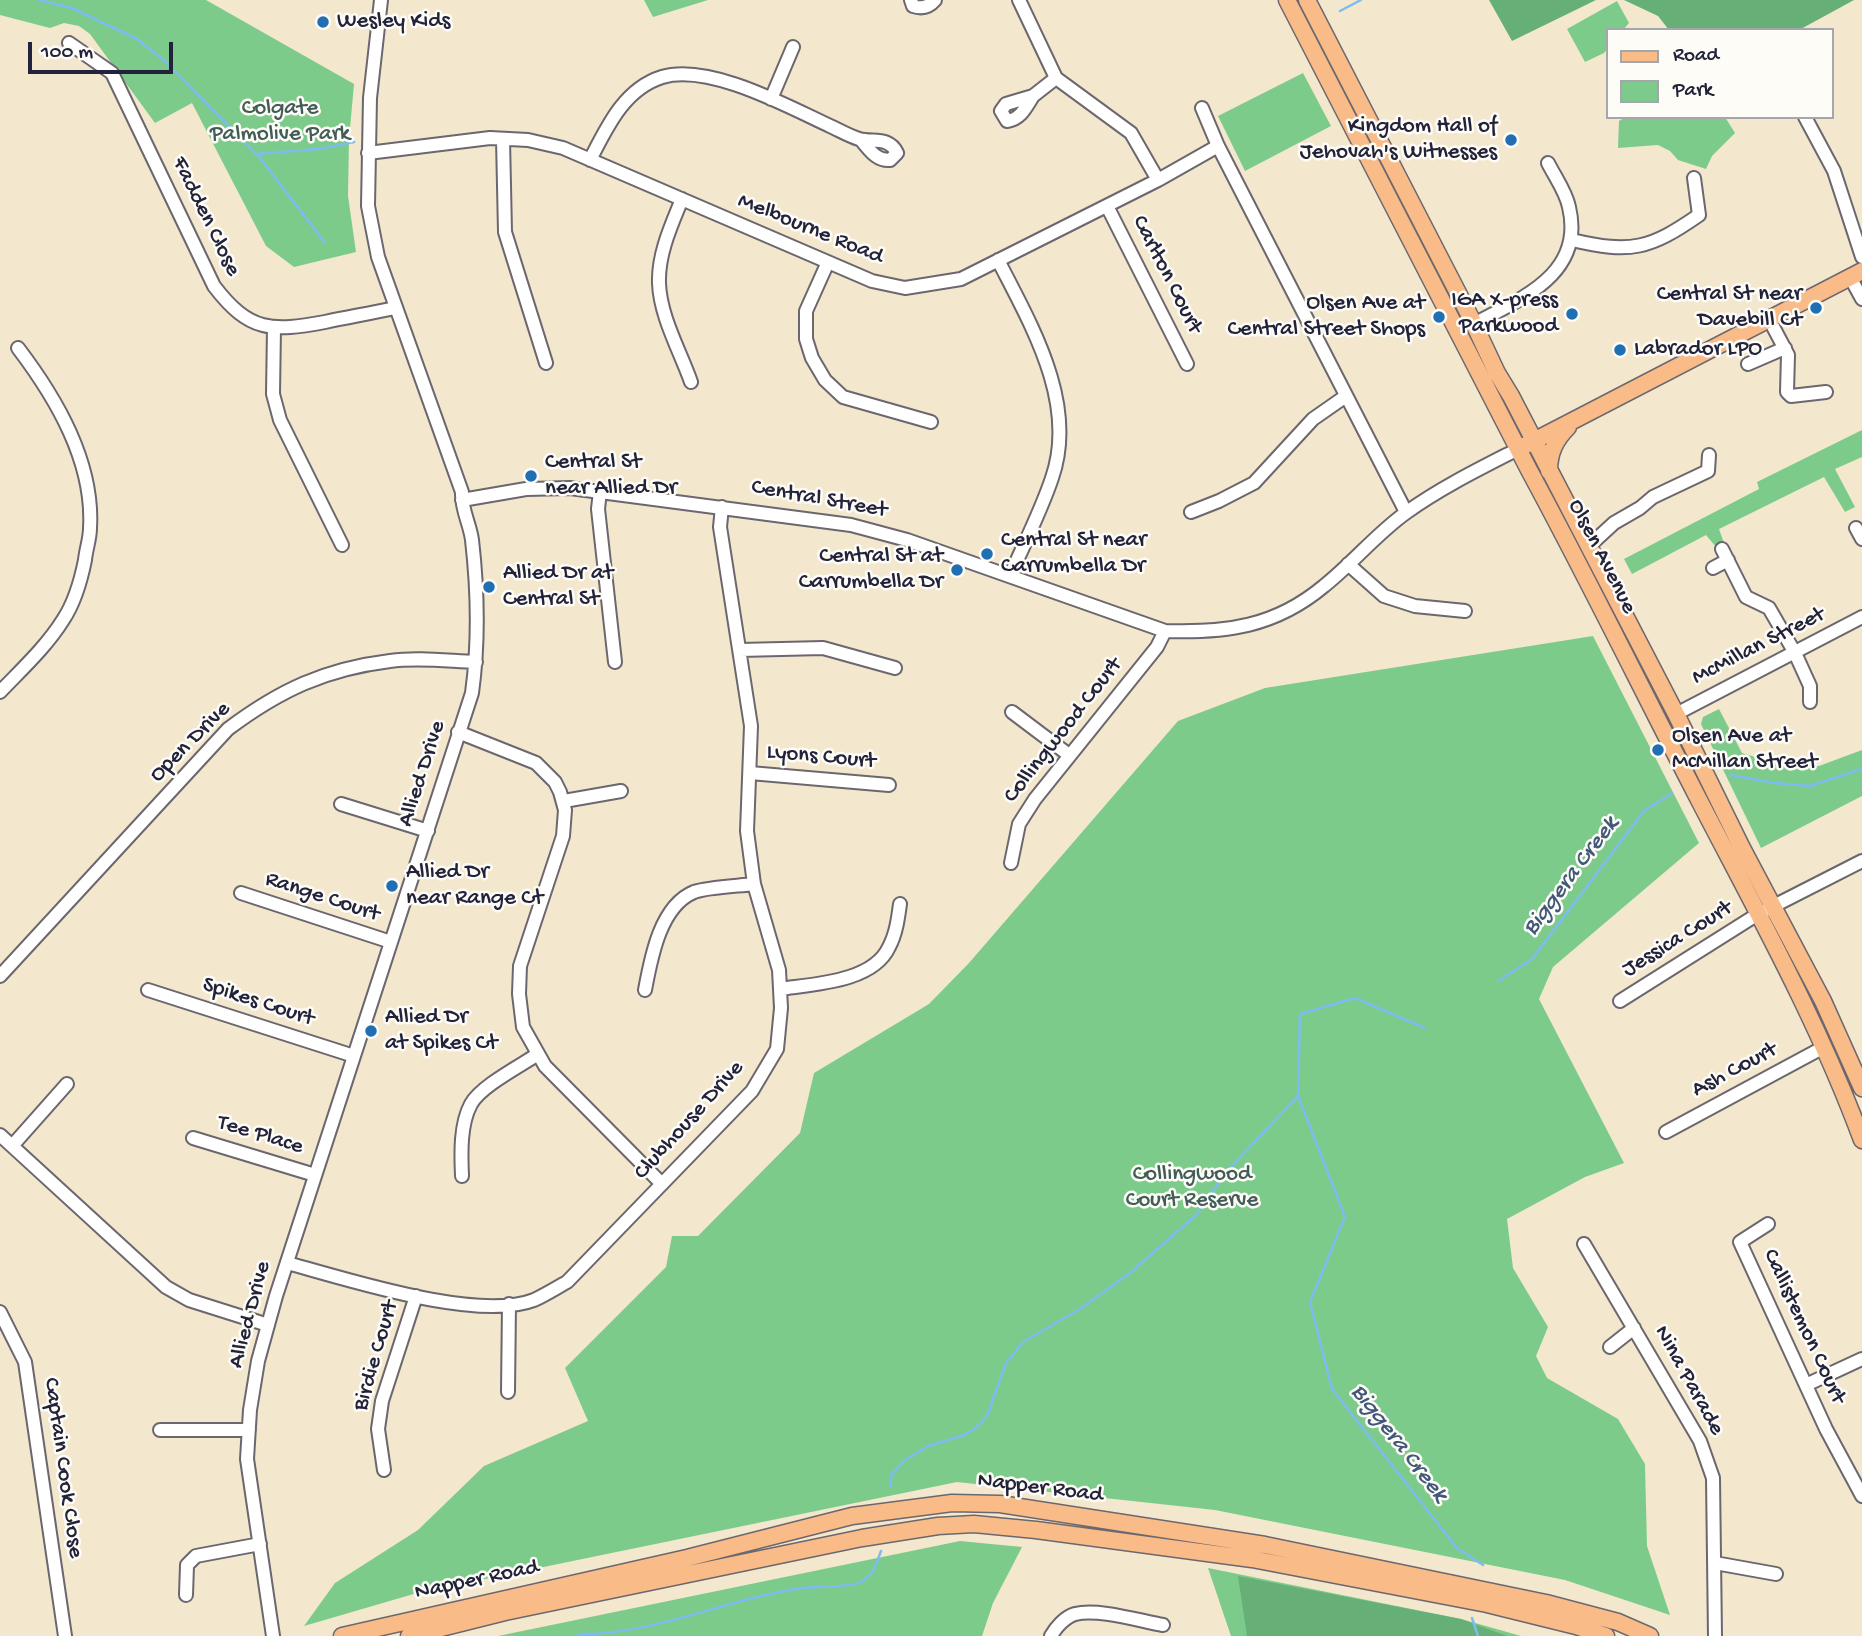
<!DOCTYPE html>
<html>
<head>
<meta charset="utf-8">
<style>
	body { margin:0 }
	#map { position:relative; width:1862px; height:1636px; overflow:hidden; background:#f3e7ce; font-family:"Gochi Hand",sans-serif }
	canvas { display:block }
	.legend { position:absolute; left:1606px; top:28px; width:228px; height:91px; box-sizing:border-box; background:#fdfcf7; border:2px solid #a5a5ac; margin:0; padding:9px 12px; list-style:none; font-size:21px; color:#22223b }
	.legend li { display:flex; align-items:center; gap:14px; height:35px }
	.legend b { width:35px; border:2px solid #a5a5ac }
	.scale { position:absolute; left:28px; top:42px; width:145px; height:32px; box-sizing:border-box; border:4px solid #22223b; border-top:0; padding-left:9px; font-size:21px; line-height:24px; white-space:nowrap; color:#22223b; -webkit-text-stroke:5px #fdfcf7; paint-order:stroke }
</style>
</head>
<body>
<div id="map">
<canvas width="1862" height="1636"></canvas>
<ul class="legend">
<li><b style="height:9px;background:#f9bc89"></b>Road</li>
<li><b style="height:19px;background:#7dcb8b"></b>Park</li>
</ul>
<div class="scale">100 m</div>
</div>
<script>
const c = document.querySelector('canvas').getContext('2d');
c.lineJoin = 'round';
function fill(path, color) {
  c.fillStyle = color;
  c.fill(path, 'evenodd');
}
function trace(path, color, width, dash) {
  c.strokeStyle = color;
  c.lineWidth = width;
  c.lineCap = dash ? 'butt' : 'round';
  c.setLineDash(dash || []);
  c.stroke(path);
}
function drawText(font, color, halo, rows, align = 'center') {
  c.font = font + ' "Gochi Hand",sans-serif';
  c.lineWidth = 5;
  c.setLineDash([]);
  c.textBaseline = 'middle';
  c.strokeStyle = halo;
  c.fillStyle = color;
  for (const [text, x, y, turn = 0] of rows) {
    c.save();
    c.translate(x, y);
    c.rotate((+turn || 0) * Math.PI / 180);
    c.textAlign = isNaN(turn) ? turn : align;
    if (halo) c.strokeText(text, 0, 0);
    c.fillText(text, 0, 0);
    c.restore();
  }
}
const green = new Path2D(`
	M0,0h206l148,84 -5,55 -1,57 8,56 -62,15 -28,-21 -74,-143 -37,20 -65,-89 -11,-8 -15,-3 -14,5 -50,-13z
	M644,0h64l-55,17z
	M1617,1l12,22 -6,7h-15v18l-4,5 -19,9 -18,-33z
	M1303,73l28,53 -86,45 -27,-55z
	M1626,117h99l10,16 -23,23 -6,13 -28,-9 -8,-9 -12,-6 -40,3 1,-27z
	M1862,430v27l-27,12 20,38 -10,5 -21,-35 -105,52 5,14 -8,4 -10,-12 -74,39 -8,-15 135,-70 -2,-7z
	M1593,636l106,207 -146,124 -14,32 85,164 -39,14 -78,42 6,49 35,59 -12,29 11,22 71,41 27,45 2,82 23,69 -105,-35 -350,-70 -258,-28 -540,111 -113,33 31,-43 83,-53 66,-64 104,-45 -23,-53 101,-101 6,-31h26l102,-103 14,-60 115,-69 40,-41 209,-242 87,-33z
	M1719,709l23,44 43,13h34l43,-16v46l-101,52 -60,-124 2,-7z
	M960,1541l62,6 -29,56 -11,33h-484z
	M1208,1568l253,51 60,17h-290z`);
const forest = new Path2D(`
	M1489,0h107l-84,41z
	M1624,0h230l-55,30h-130l-11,-14z
	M1238,1576l223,43 46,17h-260z`);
const stream = new Path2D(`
	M39,0l33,8 65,31 30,24 89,91 62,-5 36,-7
	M1340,11l21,-11
	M257,154l68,89
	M1731,775l43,8 36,3 52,-17
	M1498,981l34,-22 112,-148 28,-18
	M1425,1028l-70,-30 -55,16 -2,82 47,121 -35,85 22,87 125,159 26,17
	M891,1486v-11l13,-14 24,-15 37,-11 13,-9 9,-10 19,-53 17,-21 57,-33 50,-36 66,-58 31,-44 70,-74
	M1472,1618l6,18
	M577,1636l4,-2c76,0 148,-36 222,-46 13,-1 50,-1 58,-6 13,-7 15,-18 20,-31`);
const minor = new Path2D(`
	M911,0l2,6c9,3 16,1 22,-6
	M1019,0l37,78 75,55 27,47
	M69,43l43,30 102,213c35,46 58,46 111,36 24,-5 47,-9 70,-14
	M1033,96c-7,11 -12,23 -26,25l-6,-10 5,-7 27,-8 23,-18
	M771,99l22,-52
	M1202,108l16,38 188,366
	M1805,117l29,54 28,86
	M503,139l2,93 41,131
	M368,153l122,-15 38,2 35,8 309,133 33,7 56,-9 197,-99 60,-34
	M590,160c17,-33 34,-71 72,-83 47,-14 125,29 168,49 9,4 19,10 29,13 14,4 30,-3 38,14l-7,7c-14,1 -21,-11 -29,-20
	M682,199c-11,27 -24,55 -23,84 1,33 21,68 32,99
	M1107,206l80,158
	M1572,240c59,14 78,9 127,-25l-5,-37
	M998,260c33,65 80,143 54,218 -11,33 -28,66 -42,98
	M828,262l-22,49v28l6,19 13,22 18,17 88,25
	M1850,277l12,22
	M1769,319l19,36 -1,37 4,4 35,-4
	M1474,324c48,-26 111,-50 95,-117 -3,-15 -14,-30 -21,-44
	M274,328l-1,66 7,26 62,125
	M1748,364l37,-16
	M600,491l-2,18 17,153
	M462,500l64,-11 44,-1 281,37 56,15 258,91c61,2 110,-4 159,-45 29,-23 53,-53 83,-74 35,-25 74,-44 111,-63
	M1191,512l28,-11 35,-18 59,-64 33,-23
	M1856,528l6,11
	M1589,546l25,-23 26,-15 13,-11 55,-26 1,-16
	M1722,549l24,48 23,11 26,45 15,33v16
	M1348,564l36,32 31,10 50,5
	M1713,568l15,-8
	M740,650l83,-2 72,20
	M0,692c22,-23 46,-45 63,-72 12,-18 18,-40 22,-60 1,-11 5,-21 5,-32 4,-66 -34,-130 -72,-180
	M1012,712l57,43
	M1676,714l186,-97
	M458,732l78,31 19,19 5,10 5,18 -2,26 -43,130 -1,28 4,33 22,39 117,118
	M750,773l139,12
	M564,801l57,-10
	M341,804l87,27
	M1011,863l8,-39 16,-25 122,-152 8,-16
	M241,893l150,49
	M0,976l228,-247c52,-39 97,-60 162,-68 28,-4 58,0 86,1
	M780,989c34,-5 93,-7 109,-42 7,-13 9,-28 11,-43
	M148,990l206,66
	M645,990c6,-32 15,-84 49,-98 14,-5 44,-6 60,-8
	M1620,1001l138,-87 104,-53
	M1666,1132l158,-85
	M0,1135l166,152 23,13 79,25
	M193,1138l122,37
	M12,1146l55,-62
	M462,1176c-1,-22 -2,-52 9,-72 10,-18 49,-38 67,-50
	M1768,1224l-28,18 86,187 36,67
	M1584,1244l116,197 13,37 2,158
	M287,1263c60,16 190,59 247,37 11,-5 22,-12 33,-18l185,-191 25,-42 4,-41 -2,-38 -25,-86 -7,-53 4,-105 -31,-199 2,-20
	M0,1312l25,50 40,274
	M1610,1347l24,-19
	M1808,1384l54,-25
	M508,1392l1,-88
	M160,1430h89
	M384,1470l-6,-41 4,-28 34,-105
	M1715,1563l61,11
	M186,1595l1,-30 9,-9 64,-12
	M273,1636l-26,-177 3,-49 8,-49 18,-65 196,-603c7,-51 6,-101 0,-153 -2,-16 -11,-31 -10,-48l-84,-235 -10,-51 2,-108 11,-98
	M1051,1636c5,-9 14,-19 24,-22 23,-6 65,7 88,11`);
const major = new Path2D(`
	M1287,0l242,470c59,109 113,220 170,330 58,112 119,221 163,340
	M1307,0l167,324 23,49 14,23 165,318 66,134 81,153 39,87
	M1524,446l338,-175
	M1549,471c0,-18 6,-31 19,-44
	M342,1636l345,-78 165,-42 100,-13 48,1 265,41 281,58 72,19 32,14
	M409,1636l96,-24 357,-74 76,-12 36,-2 62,6 216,29 235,45 89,22 30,10`);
const markers = [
	[323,22,7,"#1f6fb2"],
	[1511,140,7,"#1f6fb2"],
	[1816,308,7,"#1f6fb2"],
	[1572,314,7,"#1f6fb2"],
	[1439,317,7,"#1f6fb2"],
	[1620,350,7,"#1f6fb2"],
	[531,476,7,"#1f6fb2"],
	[987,554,7,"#1f6fb2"],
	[957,570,7,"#1f6fb2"],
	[489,587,7,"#1f6fb2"],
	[1658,750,7,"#1f6fb2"],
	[392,886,7,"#1f6fb2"],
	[371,1031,7,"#1f6fb2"]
];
const poiNames = [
	["Wesley Kids",337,22],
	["Kingdom Hall of",1497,127,"right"],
	["Jehovah's Witnesses",1497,153,"right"],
	["Central St near",1802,295,"right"],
	["Davebill Ct",1802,321,"right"],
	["IGA X-press",1558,301,"right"],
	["Parkwood",1558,327,"right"],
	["Olsen Ave at",1425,304,"right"],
	["Central Street Shops",1425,330,"right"],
	["Labrador LPO",1634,350],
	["Central St",545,463],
	["near Allied Dr",545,489],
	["Central St near",1001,541],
	["Carrumbella Dr",1001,567],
	["Central St at",943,557,"right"],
	["Carrumbella Dr",943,583,"right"],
	["Allied Dr at",503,574],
	["Central St",503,600],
	["Olsen Ave at",1672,737],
	["McMillan Street",1672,763],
	["Allied Dr",406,873],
	["near Range Ct",406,899],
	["Allied Dr",385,1018],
	["at Spikes Ct",385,1044]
];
const parkNames = [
	["Colgate",280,109],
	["Palmolive Park",280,135],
	["Collingwood",1192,1175],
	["Court Reserve",1192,1201]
];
const streetNames = [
	["Fadden Close",205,217,64],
	["Melbourne Road",810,230,22],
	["Carlton Court",1166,275,63],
	["Central Street",819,500,10],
	["Olsen Avenue",1601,557,63],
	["McMillan Street",1759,647,-27],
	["Collingwood Court",1064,731,-52],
	["Open Drive",191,743,-45],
	["Lyons Court",821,758,5],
	["Allied Drive",423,774,-72],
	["Range Court",322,898,18],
	["Jessica Court",1678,940,-32],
	["Spikes Court",258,1003,18],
	["Ash Court",1735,1071,-28],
	["Clubhouse Drive",690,1121,-48],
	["Tee Place",260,1136,17],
	["Allied Drive",251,1315,-75],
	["Callistemon Court",1803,1327,65],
	["Birdie Court",377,1356,-74],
	["Nina Parade",1688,1381,61],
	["Captain Cook Close",62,1468,82],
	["Napper Road",1040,1489,7],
	["Napper Road",477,1581,-12]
];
const waterNames = [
	["Biggera Creek",1572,877,-53],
	["Biggera Creek",1398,1444,52]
];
fill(green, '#7dcb8b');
fill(forest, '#66af77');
trace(stream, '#7dbcf1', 2.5);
trace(minor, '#6b676e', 16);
trace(major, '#6b676e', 19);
trace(minor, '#fff', 12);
trace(major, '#f9bc89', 16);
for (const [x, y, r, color] of markers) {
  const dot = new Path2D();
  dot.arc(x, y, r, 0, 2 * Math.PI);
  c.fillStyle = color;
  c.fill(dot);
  trace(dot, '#fdfcf7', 2.5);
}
drawText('23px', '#22223b', '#fdfcf7', poiNames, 'left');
drawText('23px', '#425d57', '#fdfcf7', parkNames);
drawText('23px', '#22223b', '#fdfcf7', streetNames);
drawText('italic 24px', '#42587b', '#fdfcf7', waterNames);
</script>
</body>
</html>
